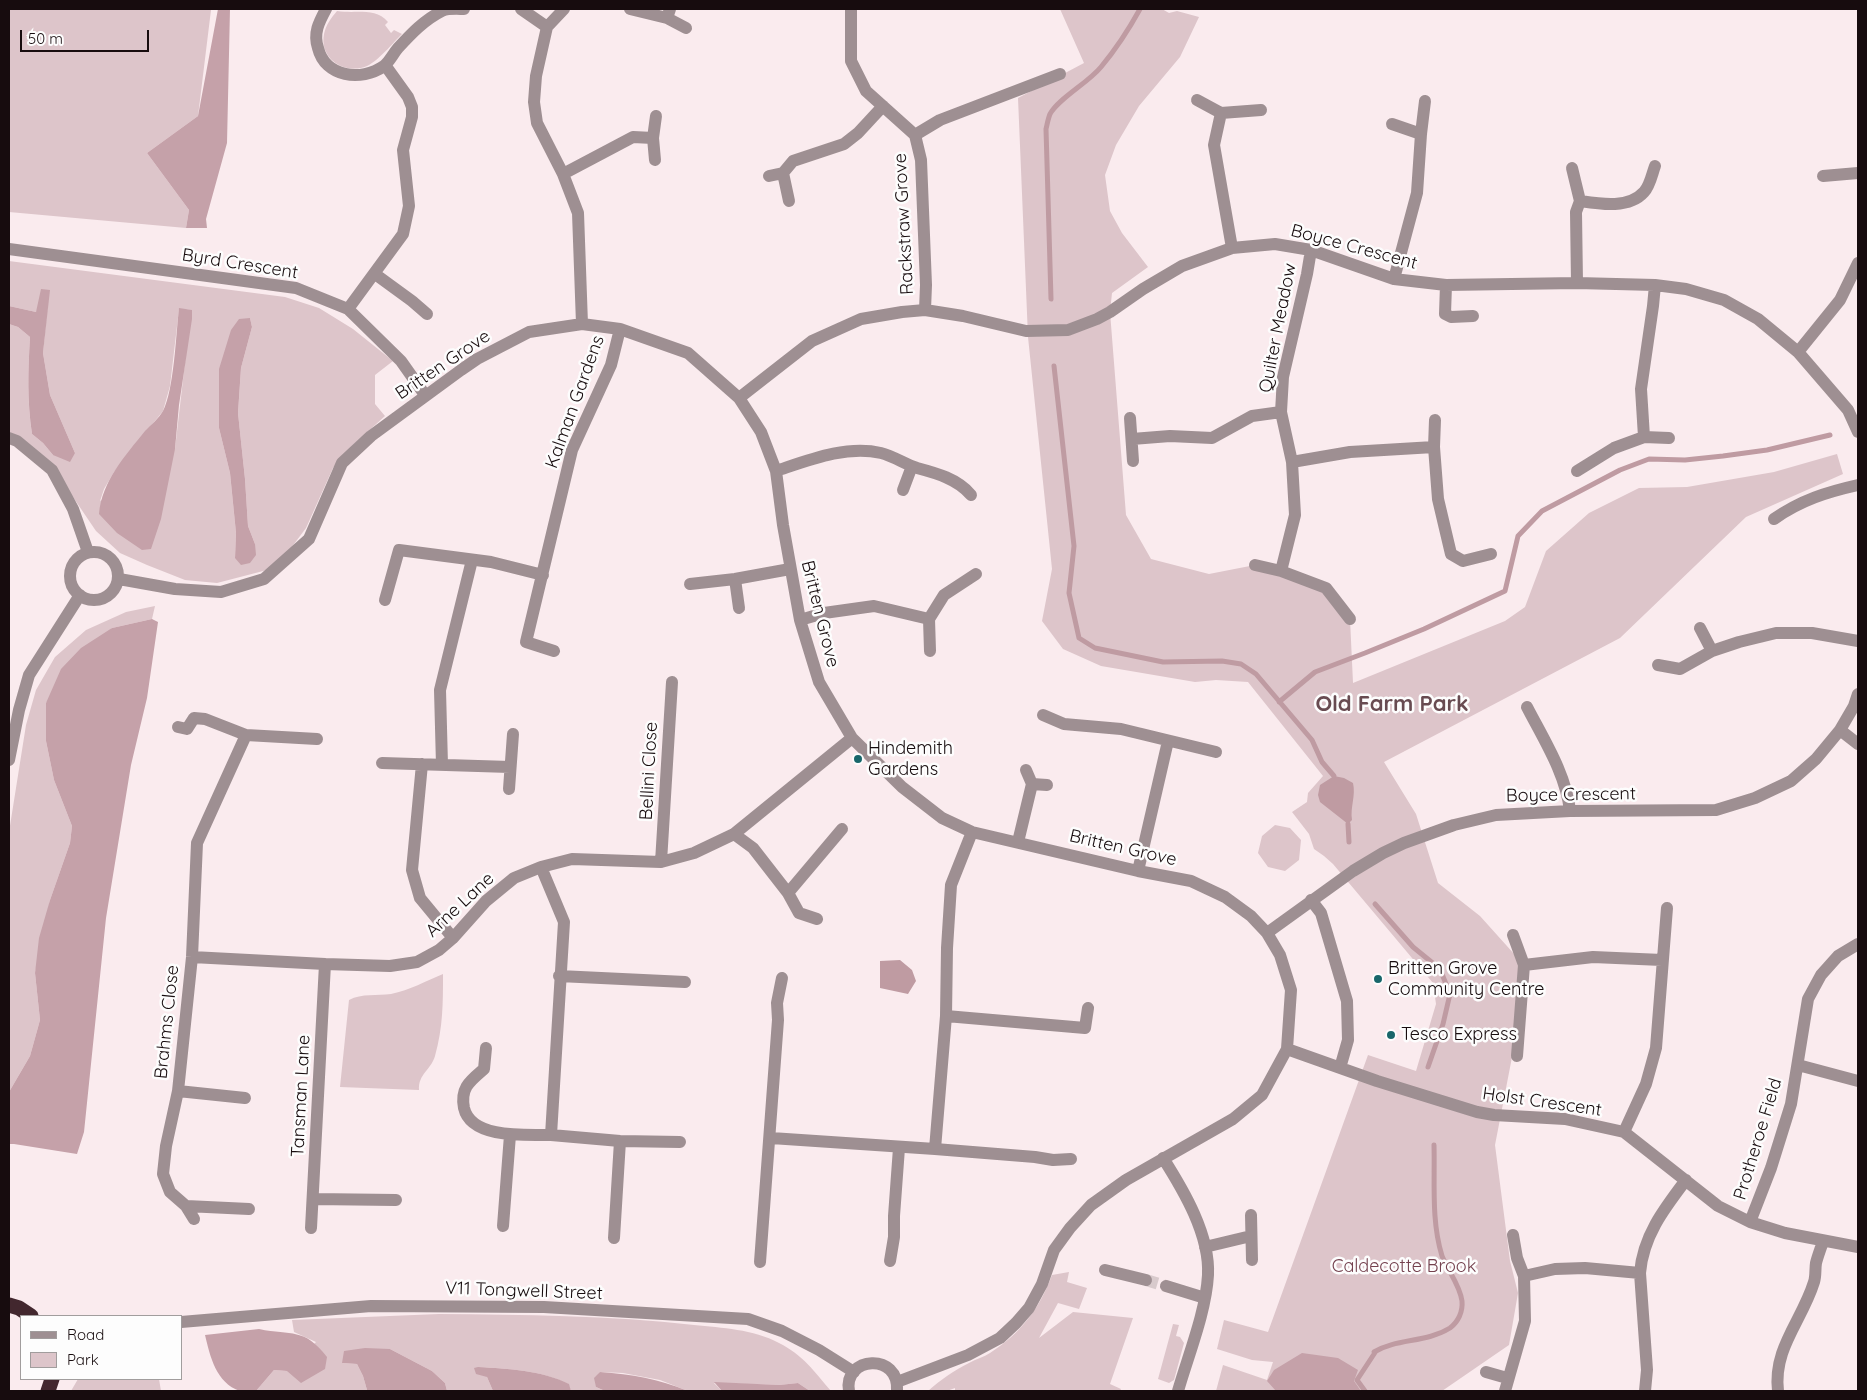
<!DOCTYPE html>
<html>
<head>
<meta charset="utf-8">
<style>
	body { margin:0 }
	#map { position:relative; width:1867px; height:1400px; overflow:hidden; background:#faebee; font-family:Quicksand,sans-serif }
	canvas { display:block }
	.frame { position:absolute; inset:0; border:10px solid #170c0e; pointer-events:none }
	.legend { position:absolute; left:20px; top:1315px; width:162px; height:65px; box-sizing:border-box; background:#fdfdfd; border:1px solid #a19d9d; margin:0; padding:6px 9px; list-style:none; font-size:15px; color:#170c0e }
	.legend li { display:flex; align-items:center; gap:10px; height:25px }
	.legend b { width:25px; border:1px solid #a19d9d }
	.scale { position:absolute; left:20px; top:30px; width:129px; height:22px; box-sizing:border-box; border:2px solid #170c0e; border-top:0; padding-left:6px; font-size:15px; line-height:18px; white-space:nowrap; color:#170c0e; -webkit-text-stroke:4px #fdfdfd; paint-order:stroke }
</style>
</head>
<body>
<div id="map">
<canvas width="1867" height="1400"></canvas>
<div class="frame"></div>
<ul class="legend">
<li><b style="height:6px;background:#9e8f92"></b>Road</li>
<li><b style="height:14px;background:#ddc5ca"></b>Park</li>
</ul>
<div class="scale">50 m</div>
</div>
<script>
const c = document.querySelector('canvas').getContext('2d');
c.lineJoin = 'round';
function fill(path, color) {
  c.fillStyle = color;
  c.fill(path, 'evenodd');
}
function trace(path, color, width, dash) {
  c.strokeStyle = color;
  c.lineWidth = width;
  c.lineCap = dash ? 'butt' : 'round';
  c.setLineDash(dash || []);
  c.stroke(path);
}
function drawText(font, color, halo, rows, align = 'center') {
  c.font = font + ' Quicksand,sans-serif';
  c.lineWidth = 5;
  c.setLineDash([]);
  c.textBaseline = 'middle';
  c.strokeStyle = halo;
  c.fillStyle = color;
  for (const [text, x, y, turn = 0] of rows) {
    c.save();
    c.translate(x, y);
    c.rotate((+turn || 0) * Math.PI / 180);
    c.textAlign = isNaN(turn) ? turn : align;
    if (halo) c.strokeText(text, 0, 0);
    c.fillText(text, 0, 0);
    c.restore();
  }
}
const green = new Path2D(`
	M9,9l202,1 -13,106 -51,37 42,57 -3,18 -177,-16z
	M1060,9h102l7,4 8,-2 22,6 -19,40 -41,49 -23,39 -11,30 5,36 12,22 26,34 -36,26 -2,19 16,203 25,44 58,15 46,-9 71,23 24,31 3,64 152,-62 20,-14 21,-56 43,-38 50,-25 48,-1 87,-15 63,-18 6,20 -97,43 -126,121 -236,124 32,52 22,69 42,33 44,49 -11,87 -18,93 15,116 8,32 -9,52 -67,46h-226l7,-26 44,15 6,-18 -21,-2 -35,-11 7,-29 44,12 100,-277 48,16 20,-67 -3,-21 -100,-119 -9,-8 -10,-7 -5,-15 -17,-22 15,-10 1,-9 15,-17 -75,-94 -32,-2 -21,2 -94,-16 -38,-17 -21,-28 10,-52 -24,-232 -10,-239 66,-35z
	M337,11c19,3 38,-4 51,11l-3,3 6,8 3,-3 8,4c-9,9 -24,27 -35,32 -21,9 -48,-6 -43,-32 2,-9 7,-16 13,-23z
	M9,261l276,36 34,11 34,21 40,32 -18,14v29l10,12 -32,29 -20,23 -27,60 -18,24 -21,18 -50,13 -32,-3 -38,-15 -27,-12 -24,-22 -38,-56 -49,-38v-113l9,3 12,10c-2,34 -3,64 2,97l11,9 10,12 22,-2 -25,-58 -7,-42 6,-62 -13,21 -27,-6zM179,309l12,1 -16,139 -75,52 4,-12 10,-17 49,-61 7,-25zM250,318l2,9 -11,41 -3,45 7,66 3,47 7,18 -20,14 1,-25 -6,-60 -11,-45z
	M155,606l-3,13 -40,9 -66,75v38l8,39 18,46 -2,17 -20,57 -15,73 5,47 -10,36 -21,36v-260l17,-107 10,-35 19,-33 31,-27 40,-18z
	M1275,825l15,3 11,12 -2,20 -14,11 -17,-4 -10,-14 4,-17z
	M443,974c0,29 0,53 -8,82 -4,14 -17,18 -16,34l-79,-3 9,-87c13,-7 28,-4 42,-6 19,-4 35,-13 52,-20z
	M1069,1272l-2,10 20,6 -8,21 -21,-6 -19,35 34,-26 60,6 -23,66 11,5 -1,2h-165v-3l-8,3h-19c12,-11 27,-21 41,-28 7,-4 15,-6 21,-10 30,-19 50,-45 62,-78z
	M439,1314c85,1 170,1 255,11 28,3 59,4 85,18 24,12 35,28 52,48h-21l-12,-8 -19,2 -65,-2 8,8h-34l-28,-11 -37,-7 -23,-1 -4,15 9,4h-34l-3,-7c-27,-14 -59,-15 -90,-17l9,10 6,14h-46l-2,-8 -13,-12 -42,-22 -48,14 15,1 6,12 4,14 2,1h-113l18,-21 13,1 29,-29 -22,-10 -2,-12z
	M1173,1324l6,1 -3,11 4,1 4,6 -10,37 -5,3 -11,-4z
	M78,1379h81l2,12h-90z`);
const forest = new Path2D(`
	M218,9h12l-3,134 -21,76 1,9h-21l3,-18 -42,-57 51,-37z
	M41,289l9,1 -7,63 7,42 25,58 -5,9 -17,-7 -10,-12 -11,-9c-5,-34 -4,-63 -2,-97l-12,-10 -9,-3v-18l27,6z
	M179,308l13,2v9l-13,86 -4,44 -14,70 -10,30 -9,1 -25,-17 -18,-19c3,-33 26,-58 46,-83 6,-6 14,-13 18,-20 11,-21 13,-77 16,-103z
	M250,318l2,9 -11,41 -3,45 7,66 3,47 7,18 1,11 -6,8 -9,2 -6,-7 1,-25 -6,-60 -11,-45v-59l12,-39 8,-11z
	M152,619l6,3 -11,76 -16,67 -25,153 -22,214 -7,22 -63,-10h-5v-52l21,-36 10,-36 -5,-47 4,-35 11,-38 20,-57 2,-17 -18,-46 -8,-39v-38l15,-34 20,-21 31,-20z
	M259,1329c33,7 45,-2 68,28l-2,12 -24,14 -14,-12 -13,-1 -18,21c-5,0 -12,2 -16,0 -24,-8 -30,-35 -35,-56z
	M365,1348l25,1 42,22 13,12 2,8 -80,-1 -4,-14 -6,-12 -15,-1 2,-12z
	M1302,1353l36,5 20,12 -4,11 7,10h-85l-9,-10 7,-11z
	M478,1367c31,2 63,3 91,17l2,7h-78l-6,-14 -11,-3 -2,-6z
	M600,1372c32,2 58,7 88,19h-83l-9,-4 -2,-9z
	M714,1382l65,3 19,-2 12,8h-88z`);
const water = new Path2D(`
	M1334,776l10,2 9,5c3,13 -3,24 -1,37l-4,4 -28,-22 -2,-7 2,-10z
	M900,960l12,10 4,11 -8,13 -28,-6v-27z`);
const stream = new Path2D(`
	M1051,299l-5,-170c1,-4 2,-10 4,-15 9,-16 38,-31 51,-47 15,-18 28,-38 39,-58
	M1054,366l20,180 -5,47 10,45 16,10 68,14 59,-1 19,3 15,10 56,66 10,22 12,14
	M1279,702l36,-30 50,-19 59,-24 81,-38 13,-55 24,-25 78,-41 29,-11 36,1 38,-4 44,-6 63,-15
	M1348,824l1,18
	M1375,904l38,43 27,22 10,25 -7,30 -15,43
	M1365,1391l-8,-11 19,-29 -2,1c23,-14 52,-9 76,-24 8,-6 13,-16 12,-27 -2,-16 -14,-30 -20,-45 -11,-36 -7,-74 -8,-111`);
const minorTunnel = new Path2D(`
	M1146,1280l20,6`);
const minor = new Path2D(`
	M326,9c-7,13 -13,24 -8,39 7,29 43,34 66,18 5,-4 9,-12 14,-18 13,-14 26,-28 44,-37 6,-3 16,-2 22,-2
	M521,9l26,18
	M564,9l-17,18 -11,49 -2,26 3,21 26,51 15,39 4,111
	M630,9l37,9 3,-9
	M851,9v52l15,30 49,44 6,25 5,125 -1,25
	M667,18l19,10
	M1197,100l24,13 -7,32 18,103
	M1221,113l40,-3
	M1392,124l29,10
	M915,135l25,-15 120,-46
	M655,160l-2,-22 3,-22
	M1572,168l8,33 -4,11 1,71
	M783,173l6,28
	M563,174l70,-37 20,1
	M769,176l14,-3 10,-12 51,-17 14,-11 25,-27
	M1823,176l35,-3
	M1580,201c20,3 49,8 64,-9 6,-6 8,-18 11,-26
	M9,249l287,39 52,21 53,52 24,34
	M375,274l37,27 15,13
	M1394,279l23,-86 4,-59 4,-33
	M1446,285l-1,29 6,3 22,-1
	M348,309l55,-75 6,-28 -6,-56 9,-33v-10l-4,-10 -23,-32
	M1798,352l42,-52 18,-37
	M739,398l73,-57 49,-22 41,-7 23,-2 38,6 63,15 42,-1 29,-11 13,-7 33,-23 39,-23 50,-18 43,-4 36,6 83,29 52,6 131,-2 78,2 31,4 38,11 34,19 40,33 50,58 10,22
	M1130,418l3,43
	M1644,437l25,1
	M9,438l8,3 35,29 21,39 15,43
	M1132,439l38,-3 42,2 40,-22 29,-4
	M1434,447l1,-27
	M1292,462l58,-10 84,-5 4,52 13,55 12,7 28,-7
	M776,471c33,-11 70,-26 105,-18 12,3 24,11 36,15 19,5 41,11 54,27
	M1577,471l37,-23 30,-11 -3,-48 12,-83 2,-21
	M903,490l9,-24
	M1774,519c27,-19 53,-27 84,-34
	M70 576a24 24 0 1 1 48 0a24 24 0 1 1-48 0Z
	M1255,565l26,6 45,17 24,31
	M1281,571l14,-56 -3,-53 -11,-50 2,-35 24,-103 4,-24
	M119,579l56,10 46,3 43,-13 45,-40 33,-76 29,-27 90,-66 16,-11 52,-27 53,-8 38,5 68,24 51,45 22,34 15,39 7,54 17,95 19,62 33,56 50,49 40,31 30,14 166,39 53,10 34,16 26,19 16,17 13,22 11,35 -4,59 -25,46 -29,24 -107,61 -35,25 -21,23 -16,22 -12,34 -13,24 -13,15 -16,15 -32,17 -71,27
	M735,579l4,29
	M690,584l45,-5 55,-10
	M385,600l14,-50 92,12 52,13
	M800,620l24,-7 50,-7 55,13
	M1700,628l12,23
	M554,651l-28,-9 46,-192 39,-85 9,-36
	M930,651l-1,-32 15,-24 32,-21
	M1658,665l22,4 32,-18 27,-9 37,-9h36l46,8
	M1527,707c17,33 39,67 43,104
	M1043,715l21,9 57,5 95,23
	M178,727l9,2 7,-11 11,1 41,16 71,4
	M1840,730l18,14
	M246,735l-49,108 -5,114 -14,134 -12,55 -3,28 7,18 16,14 63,3
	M9,760l10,-50 10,-35 51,-80
	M382,763l128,4
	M422,764l-10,106 8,28 33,40
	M442,765l-2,-75 32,-130
	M1032,784l15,1
	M509,789l4,-55
	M734,834l19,14 35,45 11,20 18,6
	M1018,842l14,-58 -6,-14
	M661,862l11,-180
	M541,867l23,55 -13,213 69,6 60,1
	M1138,871l30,-130
	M788,893l54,-64
	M1311,900l10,13 26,88 1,39 -8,28
	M1267,933l86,-62 30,-18 21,-10 50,-18 42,-10 74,-4 146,-1 39,-12 36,-17 25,-22 24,-29 14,-24 4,-12
	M1513,935l11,30 -7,91
	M192,957l133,7 65,2 27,-4 22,-12 14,-12 33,-37 28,-23 27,-11 31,-8 89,3 33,-9 40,-19 118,-96
	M1524,965l69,-8 69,3
	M559,976l126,6
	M946,1016l139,12 3,-20
	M486,1048l-2,21c-14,12 -24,19 -20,39 7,31 62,27 87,27
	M1287,1049l90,32 100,31 17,3 71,4 59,13 94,74 32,16 35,11 73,14
	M1798,1065l60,16
	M178,1091l67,7
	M1624,1132l22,-48 10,-36 11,-140
	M771,1138l164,11 11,-133 1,-68 4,-63 21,-53
	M935,1149l100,8 18,3 18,-1
	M1163,1158c21,33 47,77 45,117 -2,37 -20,81 -30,116
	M313,1199l83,1
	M186,1206l8,13
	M1251,1215l1,45
	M1750,1222l21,-54 20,-64 17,-105 13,-24 17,-19 20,-12
	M503,1226l7,-91
	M311,1228l14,-264
	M1513,1235l4,23 7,18 31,-7 30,-1 55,5
	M614,1238l6,-97
	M1205,1247l46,-11
	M890,1261l4,-24v-21l5,-68
	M760,1262l18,-242 -1,-17 5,-25
	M1105,1270l41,10
	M1166,1286l39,12
	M181,1322l190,-16 173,1 204,12 34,12 37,19 35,22
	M1486,1372l21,6
	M849,1391c-6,-35 51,-39 48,0
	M1505,1391l20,-70 -1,-45
	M1645,1391l2,-21 -7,-97c3,-37 24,-64 46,-93
	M1778,1391c-5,-43 24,-70 36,-109 2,-6 1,-13 2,-19 2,-8 5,-15 7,-22`);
const highway = new Path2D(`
	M9,1305l10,3 12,8
	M48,1391l4,-12`);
const markers = [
	[858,759,5,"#18666a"],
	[1378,979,5,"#18666a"],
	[1391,1035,5,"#18666a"]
];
const streetNames = [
	["Rackstraw Grove",904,224,-93],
	["Boyce Crescent",1354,247,15],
	["Byrd Crescent",240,264,9],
	["Quilter Meadow",1278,328,-79],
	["Britten Grove",443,365,-34],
	["Kalman Gardens",575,402,-70],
	["Britten Grove",820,614,76],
	["Bellini Close",649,771,-87],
	["Boyce Crescent",1571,795,-1],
	["Britten Grove",1123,848,13],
	["Arne Lane",460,905,-43],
	["Brahms Close",167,1022,-84],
	["Tansman Lane",301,1096,-87],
	["Holst Crescent",1542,1102,8],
	["Protheroe Field",1758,1139,-73],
	["V11 Tongwell Street",524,1291,2]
];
const poiNames = [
	["Hindemith",868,749],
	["Gardens",868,770],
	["Britten Grove",1388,969],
	["Community Centre",1388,990],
	["Tesco Express",1401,1035]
];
const parkNames = [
	["Caldecotte Brook",1404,1267]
];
const districtNames = [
	["Old Farm Park",1392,704]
];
fill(green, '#ddc5ca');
fill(forest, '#c5a1a9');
fill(water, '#bf9ba2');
trace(stream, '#bf9ba2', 5);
trace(minorTunnel, '#d8cacc', 12, [12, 6]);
trace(minor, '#9e8f92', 12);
trace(highway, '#42272e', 15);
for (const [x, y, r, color] of markers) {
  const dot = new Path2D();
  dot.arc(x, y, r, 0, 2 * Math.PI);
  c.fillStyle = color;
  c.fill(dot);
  trace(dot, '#fdfdfd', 2);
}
drawText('18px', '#170c0e', '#fdfdfd', streetNames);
drawText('18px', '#170c0e', '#fdfdfd', poiNames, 'left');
drawText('18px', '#74414e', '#fdfdfd', parkNames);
drawText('bold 22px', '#684b51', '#fdfdfd', districtNames);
</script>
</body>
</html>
